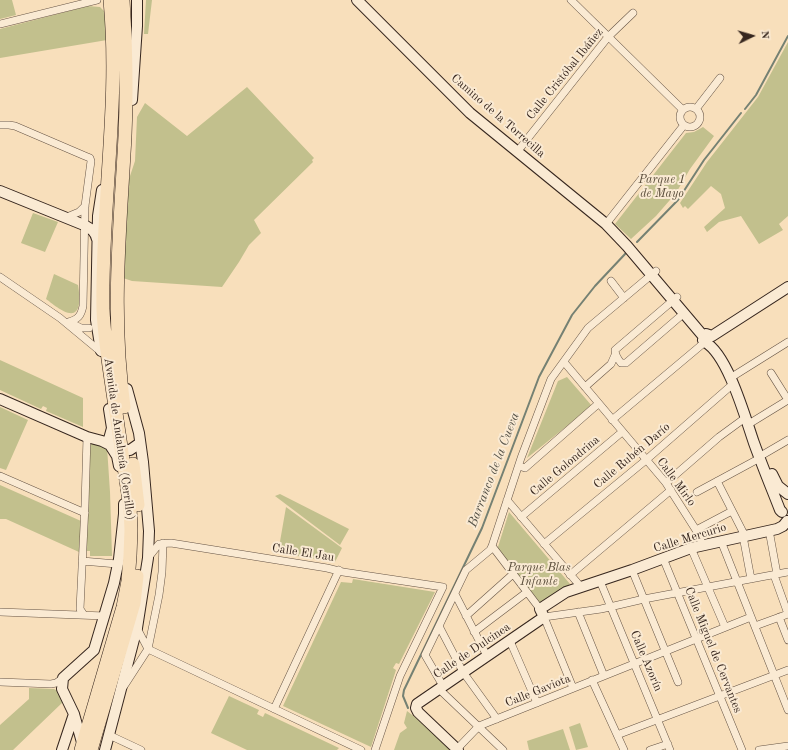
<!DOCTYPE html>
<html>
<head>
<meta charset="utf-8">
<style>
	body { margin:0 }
	#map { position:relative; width:788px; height:750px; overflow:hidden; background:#f8dfbb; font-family:"Old Standard TT",serif }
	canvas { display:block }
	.north { position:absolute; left:732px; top:16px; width:40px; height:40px; -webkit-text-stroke:3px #faead3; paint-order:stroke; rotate:85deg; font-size:11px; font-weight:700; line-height:16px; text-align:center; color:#36261e }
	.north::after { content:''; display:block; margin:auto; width:14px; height:18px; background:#36261e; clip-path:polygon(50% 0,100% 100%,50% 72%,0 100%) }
</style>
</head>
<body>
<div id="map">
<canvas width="788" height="750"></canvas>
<div class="north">N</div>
</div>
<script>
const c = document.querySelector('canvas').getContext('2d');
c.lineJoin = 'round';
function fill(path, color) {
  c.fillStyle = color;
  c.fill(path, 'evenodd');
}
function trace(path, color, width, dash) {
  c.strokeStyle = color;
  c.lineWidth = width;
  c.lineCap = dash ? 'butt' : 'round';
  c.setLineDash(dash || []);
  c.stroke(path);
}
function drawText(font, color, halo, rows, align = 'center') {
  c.font = font + ' "Old Standard TT",serif';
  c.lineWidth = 4;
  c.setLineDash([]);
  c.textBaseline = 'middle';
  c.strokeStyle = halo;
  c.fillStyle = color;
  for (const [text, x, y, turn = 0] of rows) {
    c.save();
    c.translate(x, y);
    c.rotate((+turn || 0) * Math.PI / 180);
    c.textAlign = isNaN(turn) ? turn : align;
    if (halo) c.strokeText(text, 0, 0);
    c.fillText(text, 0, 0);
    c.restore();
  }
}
const green = new Path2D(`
	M0,0h12l4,15 -16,4z
	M146,0h6l-4,34h-4z
	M88,6l12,1 5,5 2,28 -107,18v-29z
	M788,42v174l-9,8 4,6 -24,14 -18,-28 -22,6 -12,10 -3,-5 21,-19 -4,-14 -10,-8 -23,23 -3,-3 -2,2 -3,-5 27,-41 51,-65z
	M247,87l67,71 -2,2 1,2 -59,58 7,13 -12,12 -10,17 -17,25 -90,-6 -9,-3 6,-99 6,-18 2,-44 8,-14 42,33z
	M703,127l11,9 -24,33 -14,24 -20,23 -25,23 -16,-15 71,-91 8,-1z
	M33,213l25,9 -13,30 -24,-9z
	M54,274l24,11c1,6 2,13 1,19 -3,21 -26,0 -33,-5z
	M0,360l83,38v29l-37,-16 1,-3 -4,-2 -2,3 -41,-19z
	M567,377l25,29 -65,52 31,-77z
	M0,407l28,13 -22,50 -6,-2z
	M95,443l12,4 3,45 2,64h-22v-5h-4l4,-107z
	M0,485l81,36 -2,31 -73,-33h-6z
	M280,494l69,35 -9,16 -65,-49z
	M286,507l56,41 -7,14 -57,-9z
	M509,512l61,72 -31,20 -42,-54z
	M353,579l82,13 -36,72 -3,-1 -3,5 3,2 -25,77 -88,-41 58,-124 11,1z
	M29,688l25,1 4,2 5,11 -50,48h-13v-25l29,-26z
	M229,696l30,14 -2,4 6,3 2,-4 74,35 -2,2h-90l-36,-17z
	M407,711l22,17 25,22h-60l6,-17 7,-5 -3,-5z
	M580,723l8,24 -12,3 -7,-23z
	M563,729l7,21h-41l-2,-9z`);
const stream = new Path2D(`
	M745,109l11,-14 32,-59
	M637,242l41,-42 26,-40 37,-47
	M408,708l-5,-12 1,-6 78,-162 57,-151 33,-62 23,-29 31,-33`);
const street = new Path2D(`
	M571,0l112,110
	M0,24l97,-24
	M680 117a10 10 0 1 1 20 0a10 10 0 1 1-20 0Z
	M696,109l24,-31
	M0,125h9l6,1 70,30 5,2 1,3 -6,45 -2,100c-2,10 -5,13 -14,16
	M517,152l91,-115 25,-24
	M67,217l12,-5 6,-6
	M606,224l78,-99
	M0,277l60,41 41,34
	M611,281l13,17
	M677,297l-62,53c0,5 2,8 6,13h5l57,-49
	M69,322l12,6h8
	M564,362l102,121 30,47 7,15
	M771,373l17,27
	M735,375l53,-33
	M585,387l26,-23 4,-9
	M612,420l93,-78
	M752,422l36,-22
	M764,454l24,-14
	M519,466l6,2 73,-64
	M0,476l85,37
	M717,481l28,55
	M666,483l53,-46 26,-19
	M697,492l63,-34
	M507,500l74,87
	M521,517l101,-85
	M696,530l36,-19
	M769,530l8,44
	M743,536l8,43
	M721,541l67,169
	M544,544l102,-84 87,-76
	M492,546l48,63
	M691,548l34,79
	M148,558l11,-14 12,-1 156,25 16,4 100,15 -43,89 -25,74
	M663,558l79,192
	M82,561l35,3
	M632,570l46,112
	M570,575l101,-85
	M774,575l14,39
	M600,581l70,169
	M455,594l32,62
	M0,612l105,4
	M578,612l26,64
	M84,615l-4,-6 5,-104 2,-68
	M466,616l47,-42
	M779,617l9,23
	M439,626l24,46 34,47
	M755,626l33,-12
	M137,628l11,21
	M474,632l53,-40
	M510,641l27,62
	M148,649l213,101
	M592,680l32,70
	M0,682l51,2 5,-1 7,-5
	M124,686l24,-37 11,-54 3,-23 1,-29
	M443,686l-18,-31 41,-85 24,-20 2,-4 29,-88 30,-79 37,-51 68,-57
	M573,688l-29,-71 57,-8 43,-10 144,-27
	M439,689l64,61
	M274,709l65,-139
	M109,735l32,15
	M617,735l171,-65
	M457,749l22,-23 272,-109
	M650,750l18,-6
	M759,750l29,-4`);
const secondary = new Path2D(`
	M357,0l113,113 136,111 21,22 77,91
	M132,100l5,-74v-26
	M0,191l84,34c7,4 11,6 13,14
	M712,336l-6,-2 -3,6 2,2c23,13 40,75 49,101 8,22 17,44 26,67l2,2
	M712,336l76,-49
	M101,351l-5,-31 2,-104 4,-26
	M0,399l87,38 15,4 8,4
	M109,409l3,19 -3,11 1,6 7,11 2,10
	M115,450h15l10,-7
	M772,474l6,12 10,8
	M83,746l-9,-32 -12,-25 1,-11 31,-28 20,-67 5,-24 5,-45v-10
	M62,750l12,-36
	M105,750l32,-122 11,-70 1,-27 -6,-69 -4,-29 -12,-44
	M458,750l-40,-38 -2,-4 1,-4 127,-87 -4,-8 26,-17 66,-22 59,-22 86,-19 6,-3 4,-5`);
const highway = new Path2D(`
	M123,0c3,45 4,91 2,136 -5,93 -14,179 -1,271
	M133,464l5,41
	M81,750l42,-143 5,-26 2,-25 1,-26 -1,-23c-6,-38 -11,-76 -17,-114 -4,-28 -9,-56 -10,-84 -2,-103 17,-206 7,-309
	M91,750l43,-147 3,-27`);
const streetNames = [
	["Calle Cristóbal Ibáñez",565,74,-51],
	["Camino de la Torrecilla",498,116,41],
	["Avenida de Andalucía (Cerrillo)",119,439,82],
	["Calle Rubén Darío",632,456,-40],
	["Calle Golondrina",565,466,-40],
	["Calle Mirlo",676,482,54],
	["Calle Mercurio",690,538,-17],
	["Calle El Jau",303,553,9],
	["Calle Miguel de Cervantes",713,650,68],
	["Calle de Dulcinea",472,651,-34],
	["Calle Azorín",646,661,67],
	["Calle Gaviota",538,691,-22]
];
const parkNames = [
	["Parque 1",662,180],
	["de Mayo",662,194],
	["Parque Blas",539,568],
	["Infante",539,582]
];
const waterNames = [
	["Barranco de la Cueva",494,470,-69]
];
fill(green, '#c2c08d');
trace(stream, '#758173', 2);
trace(street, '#665445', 8);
trace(secondary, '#36261e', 12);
trace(highway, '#36261e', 14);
trace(street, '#faead3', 7);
trace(secondary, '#faead3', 10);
trace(highway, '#f8dfbb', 13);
drawText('12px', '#36261e', '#faead3', streetNames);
drawText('italic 12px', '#594c3a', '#faead3', parkNames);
drawText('italic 13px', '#565348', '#faead3', waterNames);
</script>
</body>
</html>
